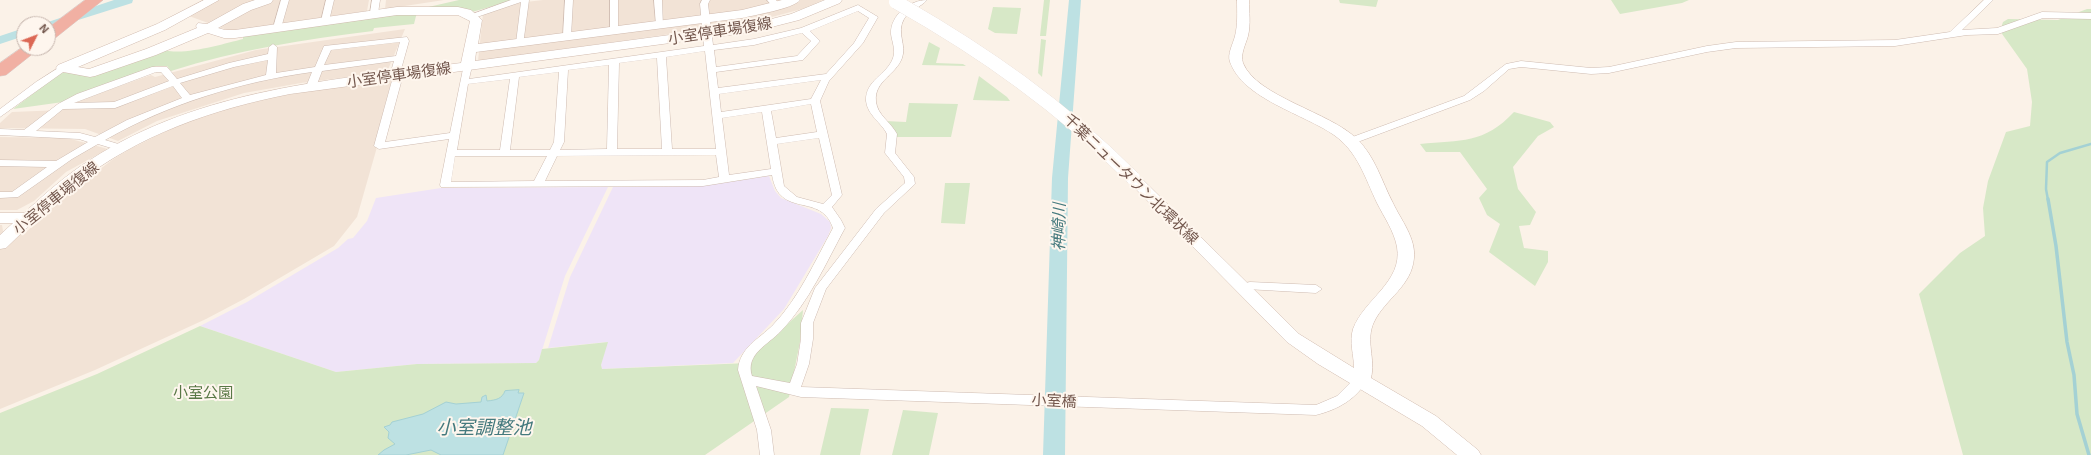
<!DOCTYPE html>
<html>
<head>
<meta charset="utf-8">
<style>
	body { margin:0 }
	#map { position:relative; width:2091px; height:455px; overflow:hidden; background:#fbf2e8; font-family:"Exo 2",sans-serif }
	canvas { display:block }
	.north { position:absolute; left:16px; top:16px; width:40px; height:40px; box-sizing:border-box; background:#fef6ee; border:1px solid #c6b6ae; border-radius:50%; rotate:48deg; font-size:11px; font-weight:700; line-height:16px; text-align:center; color:#73574d }
	.north::after { content:''; display:block; margin:auto; width:14px; height:18px; background:#dc6855; clip-path:polygon(50% 0,100% 100%,50% 72%,0 100%) }
</style>
</head>
<body>
<div id="map">
<canvas width="2091" height="455"></canvas>
<div class="north">N</div>
</div>
<script>
const c = document.querySelector('canvas').getContext('2d');
c.lineJoin = 'round';
function fill(path, color) {
  c.fillStyle = color;
  c.fill(path, 'evenodd');
}
function trace(path, color, width, dash) {
  c.strokeStyle = color;
  c.lineWidth = width;
  c.lineCap = dash ? 'butt' : 'round';
  c.setLineDash(dash || []);
  c.stroke(path);
}
function drawText(font, color, halo, rows, align = 'center') {
  c.font = font + ' "Exo 2","Noto Sans JP",sans-serif';
  c.lineWidth = 4;
  c.setLineDash([]);
  c.textBaseline = 'middle';
  c.strokeStyle = halo;
  c.fillStyle = color;
  for (const [text, x, y, turn = 0] of rows) {
    c.save();
    c.translate(x, y);
    c.rotate((+turn || 0) * Math.PI / 180);
    c.textAlign = isNaN(turn) ? turn : align;
    if (halo) c.strokeText(text, 0, 0);
    c.fillText(text, 0, 0);
    c.restore();
  }
}
const residential = new Path2D(`
	M219,0h150l-2,11 -137,20 -41,-15z
	M386,0h58l-59,9z
	M543,0h280l-21,9 -53,14 -271,38 5,-47 26,-10z
	M405,29l-18,43 -86,11 -57,10 -87,28 -39,20 -33,-12 -85,-1v-5l12,-11 50,-2 24,-12 65,-23 4,2 101,-27z
	M392,79l-18,68h3l-20,70 -23,29 -90,53 -38,20 -111,51 -95,39v-184h2l1,6 23,1 43,-39 43,-33 16,-10 52,-26 42,-14 50,-13z
	M0,137l67,1 41,11 -42,23 -32,29 -17,9h-17z`);
const education = new Path2D(`
	M769,176l6,15 6,7 40,16 9,8 1,6 -3,8 -44,73 -51,54 -131,6 -1,-4 6,-23 -59,6 22,-71 43,-90 89,-1z
	M608,187l-43,89 -26,84 -3,3 -119,1 -81,8 -136,-46 47,-24 91,-54 10,-9 5,-1 14,-17 9,-23 65,-10z`);
const green = new Path2D(`
	M459,0h56l-43,12 -48,-4z
	M1044,0h6l-4,36h-6z
	M1339,0h39l-2,7 -36,-4z
	M1611,0h78l-7,3 -62,11z
	M993,7l28,1 -4,26 -22,-1 -7,-4z
	M2087,9h4v446h-128l-44,-161 41,-41 25,-17 -2,-28 5,-27 18,-49 24,-6 2,-24 -5,-33 -27,-38 3,-9 5,-3 50,1z
	M417,12l-3,12 -40,4 -1,3c-68,8 -136,19 -202,40l-4,-5h-11l-65,23 -28,13 -50,7 47,-36 7,-1 21,3 74,-26c18,8 61,-5 81,-10v-3z
	M1041,39l5,1 -4,37 -4,-4z
	M929,42l11,6 -4,15 27,1 3,2 -44,-1z
	M979,76l28,21 3,4 -37,-1z
	M909,103l49,1 -7,33h-56l-10,-16 21,1z
	M1514,112l36,10 4,5 -16,9 -25,31 5,22 18,23 -6,13 -11,1 5,22 24,3v11l-13,24 -46,-34 11,-28 -13,-9 -8,-17 8,-9 -27,-37h-34l-6,-8c41,-4 64,0 94,-32z
	M945,183h25l-5,41 -24,-1z
	M803,310l-3,32 -11,55 -84,58h-705v-42l97,-39 103,-48 136,46 81,-8 119,-1 3,-3 3,-11 66,-7 -7,23 1,4 147,-6 3,-7z
	M831,408l38,1 -9,46h-40z
	M903,410l35,3 -9,42h-37z`);
const water = new Path2D(`
	M519,390l-1,3h6l-21,62h-62l-10,-5 -25,5h-28l6,-5 11,-6 -7,-6 1,-6 -5,-5 6,-2 2,-3 31,-8 23,-12 10,2 25,-2 1,-5 4,-2 1,6c9,-1 15,-2 18,-10z`);
const streamFar1 = new Path2D(`
	M2048,200l-2,-11 1,-27 13,-9 31,-9`);
const stream = new Path2D(`
	M2048,199l8,47 11,96 7,33 3,39 12,41`);
const river = new Path2D(`
	M114,0h19l-1,3 -79,25 -5,1v-5h-6z
	M1069,0h12l-13,178 -3,277h-22l9,-277z
	M24,28v8l-24,8v-8z`);
const street = new Path2D(`
	M281,0h8l-8,28 -4,3 -4,-3z
	M326,0h8l-5,21 -4,3 -4,-3z
	M372,0h8l-2,13 -4,3 -4,-3z
	M511,0h18l-6,45 -3,1 -4,-3 5,-41 -47,16 -3,1 -4,-3z
	M565,0h8l-2,36 -4,3 -4,-3z
	M610,0h8v30l-4,3 -4,-3z
	M654,0h8l1,27h-6l-1,-2z
	M702,0h8l-2,4 5,41 41,-6 47,-11 57,-23 20,12 -15,26 -34,38 -9,20 22,94 -10,12 9,13 4,8c-19,35 -36,74 -64,103 -13,14 -36,23 -29,45l38,7 7,-19 4,-25v-16l14,-35 61,-79 29,-26 -1,-6 -19,-24 2,-19c-6,-12 -19,-18 -21,-33 -1,-21 21,-26 27,-43 3,-8 -1,-16 -2,-24 -1,-19 19,-34 36,-34 -7,8 -18,10 -23,19 -8,14 3,26 -2,39 -6,17 -28,23 -26,43 1,14 15,21 21,33l-2,19 19,24 1,7 -31,29 -58,76 -13,34v16l-4,25 -8,23 515,18 21,-9 19,-19h10l1,3c-10,19 -30,30 -51,35l-515,-18 -45,-11 15,44 3,25h-14l-3,-25 -19,-60c2,-23 20,-30 35,-45 26,-27 42,-64 60,-97 -12,-37 -54,-8 -61,-53l-69,11 -262,1 -1,-2 9,-46 -70,10 -5,-3 19,-69 -3,-2 4,-14 -72,10 -6,16 -5,3 -5,-3 6,-15c-72,10 -144,32 -207,68l20,6 1,2 -1,2 -4,1 -23,-7 -26,15 -54,38 -18,1v-6h12l35,-25 -47,-1v-6l56,1 32,-19 -9,-3 -79,-4v-6l24,1 34,-26 19,-10 75,-27h15l10,12 52,-16 39,-9 1,-7 4,-3 4,3 -1,26 39,-6 9,-21 83,-9 2,4 -9,32 3,2 -18,67 65,-9 14,-69 3,-1 5,3 -3,13 235,-33 -4,-42zM858,11l11,7 -15,25 -28,31 -108,14 -2,-16 87,-12 17,-19 -10,-10zM802,33l9,8 -14,15 -81,11 -2,-17 40,-5zM400,42l-4,14 -72,9 7,-15zM705,51l11,98h-44l-6,-92zM657,58l5,91h-45l2,-86zM268,60l-2,15 -76,20 -10,-12 54,-16zM609,65l-2,84 -47,1 4,-8 4,-72zM156,72h5l8,9 -55,21 -40,1zM559,72l-5,70 -4,8h-40l9,-73zM510,79l-10,71h-43l11,-66zM821,80l-10,19 -90,13 -2,-18zM173,86l9,12 -55,22 -32,17 -15,-4 -44,-2 27,-22 52,-1zM811,104l6,28 -41,6 -5,-27zM762,112l9,57 -42,6 -7,-57zM819,138l13,57 -9,9 -26,-7 -13,-11 -7,-42zM716,155l3,22 -16,3 -158,1 12,-25zM455,156h92l-13,25 -83,1z
	M767,0h9l5,6 -1,2h-6z
	M1984,0h9l-31,30 35,-2 45,-16 49,1v6l-48,-1 -45,16 -31,1 -72,11 -159,2 -29,4 -98,21 -18,1 -70,-7 -12,2 -25,22 -14,9 -115,43 -4,1 -5,-3 1,-2 117,-43 42,-32 15,-3 70,7 18,-1 98,-21 29,-4 159,-2 55,-8z
	M63,65l5,3 -2,2 -66,47v-8l36,-27z
	M1250,282l66,3 6,4 -6,4 -70,-4 -2,-3 2,-3z`);
const secondary = new Path2D(`
	M204,0h15l-54,30 -87,37 11,2 57,-20 51,-21 -1,-2 2,-3 9,1 36,-20 12,-4h18l-2,3 -20,7 -33,18 7,2h10l162,-23h61l13,3 11,10 -4,24 264,-34 40,-10h18c-7,9 -46,15 -58,18l-266,34 -1,9 277,-37 39,-10 34,-14h17l-2,3 -41,17 -47,12 -462,62c-77,15 -152,41 -214,90 -25,19 -47,42 -70,64l-6,1v-14l13,-12h-13v-10h24c21,-19 42,-38 66,-53 112,-72 243,-80 371,-97l9,-42 -12,-6h-61l-162,23h-11l-16,-5 -52,22 -61,21 -5,1 -32,-6 -2,-3 2,-3 99,-41z
	M1237,0h12c0,12 2,24 -1,36 -2,8 -8,18 -5,27 14,34 87,49 114,76 18,17 25,43 36,64 8,17 23,35 21,55 -2,28 -29,41 -40,64 -9,19 2,37 -3,56l65,38 42,34 3,5h-24l-35,-29 -104,-62 -31,-22 -162,-164 3,-3h10l161,159 55,34c0,-13 -5,-26 -1,-39 11,-30 50,-47 44,-82 -3,-16 -13,-30 -20,-44 -12,-25 -19,-51 -43,-68 -30,-21 -91,-36 -104,-73 -3,-8 3,-18 5,-26 3,-12 2,-24 2,-36z`);
const highway = new Path2D(`
	M85,0h18l-49,39 -6,2v-13z
	M24,46v2h16l-34,27 -6,1v-13z`);
const secondaryBridge = new Path2D(`
	M896,2c88,50 165,104 237,176`);
const streetNames = [
	["小室停車場復線",720,31,-9],
	["小室停車場復線",399,75,-8],
	["千葉ニュータウン北環状線",1131,179,44],
	["小室停車場復線",56,198,-39],
	["小室橋",1054,401,3]
];
const parkNames = [
	["小室公園",203,393]
];
const waterNames = [
	["神崎川",1059,227,-89]
];
const nearWaternames = [
	["小室調整池",484,428]
];
fill(residential, '#f2e3d6');
fill(education, '#efe4f7');
fill(green, '#d7e8c7');
fill(water, '#bde1e3');
trace(water, '#a4d1d4', 1);
trace(streamFar1, '#a4d1d4', 2.5);
trace(stream, '#a4d1d4', 3.5);
fill(river, '#bde1e3');
trace(street, '#cebbb1', 1);
trace(secondary, '#d1bbaf', 1);
trace(highway, '#d8d0cd', 1);
fill(street, '#fff');
fill(secondary, '#fff');
fill(highway, '#f1b0a3');
trace(secondaryBridge, '#d1bbaf', 14, []);
trace(secondaryBridge, '#fff', 14);
drawText('15px', '#73574d', '#fef6ee', streetNames);
drawText('15px', '#597846', '#fef6ee', parkNames);
drawText('italic 16px', '#457a7e', '#fef6ee', waterNames);
drawText('italic 19px', '#457a7e', '#fef6ee', nearWaternames);
</script>
</body>
</html>
